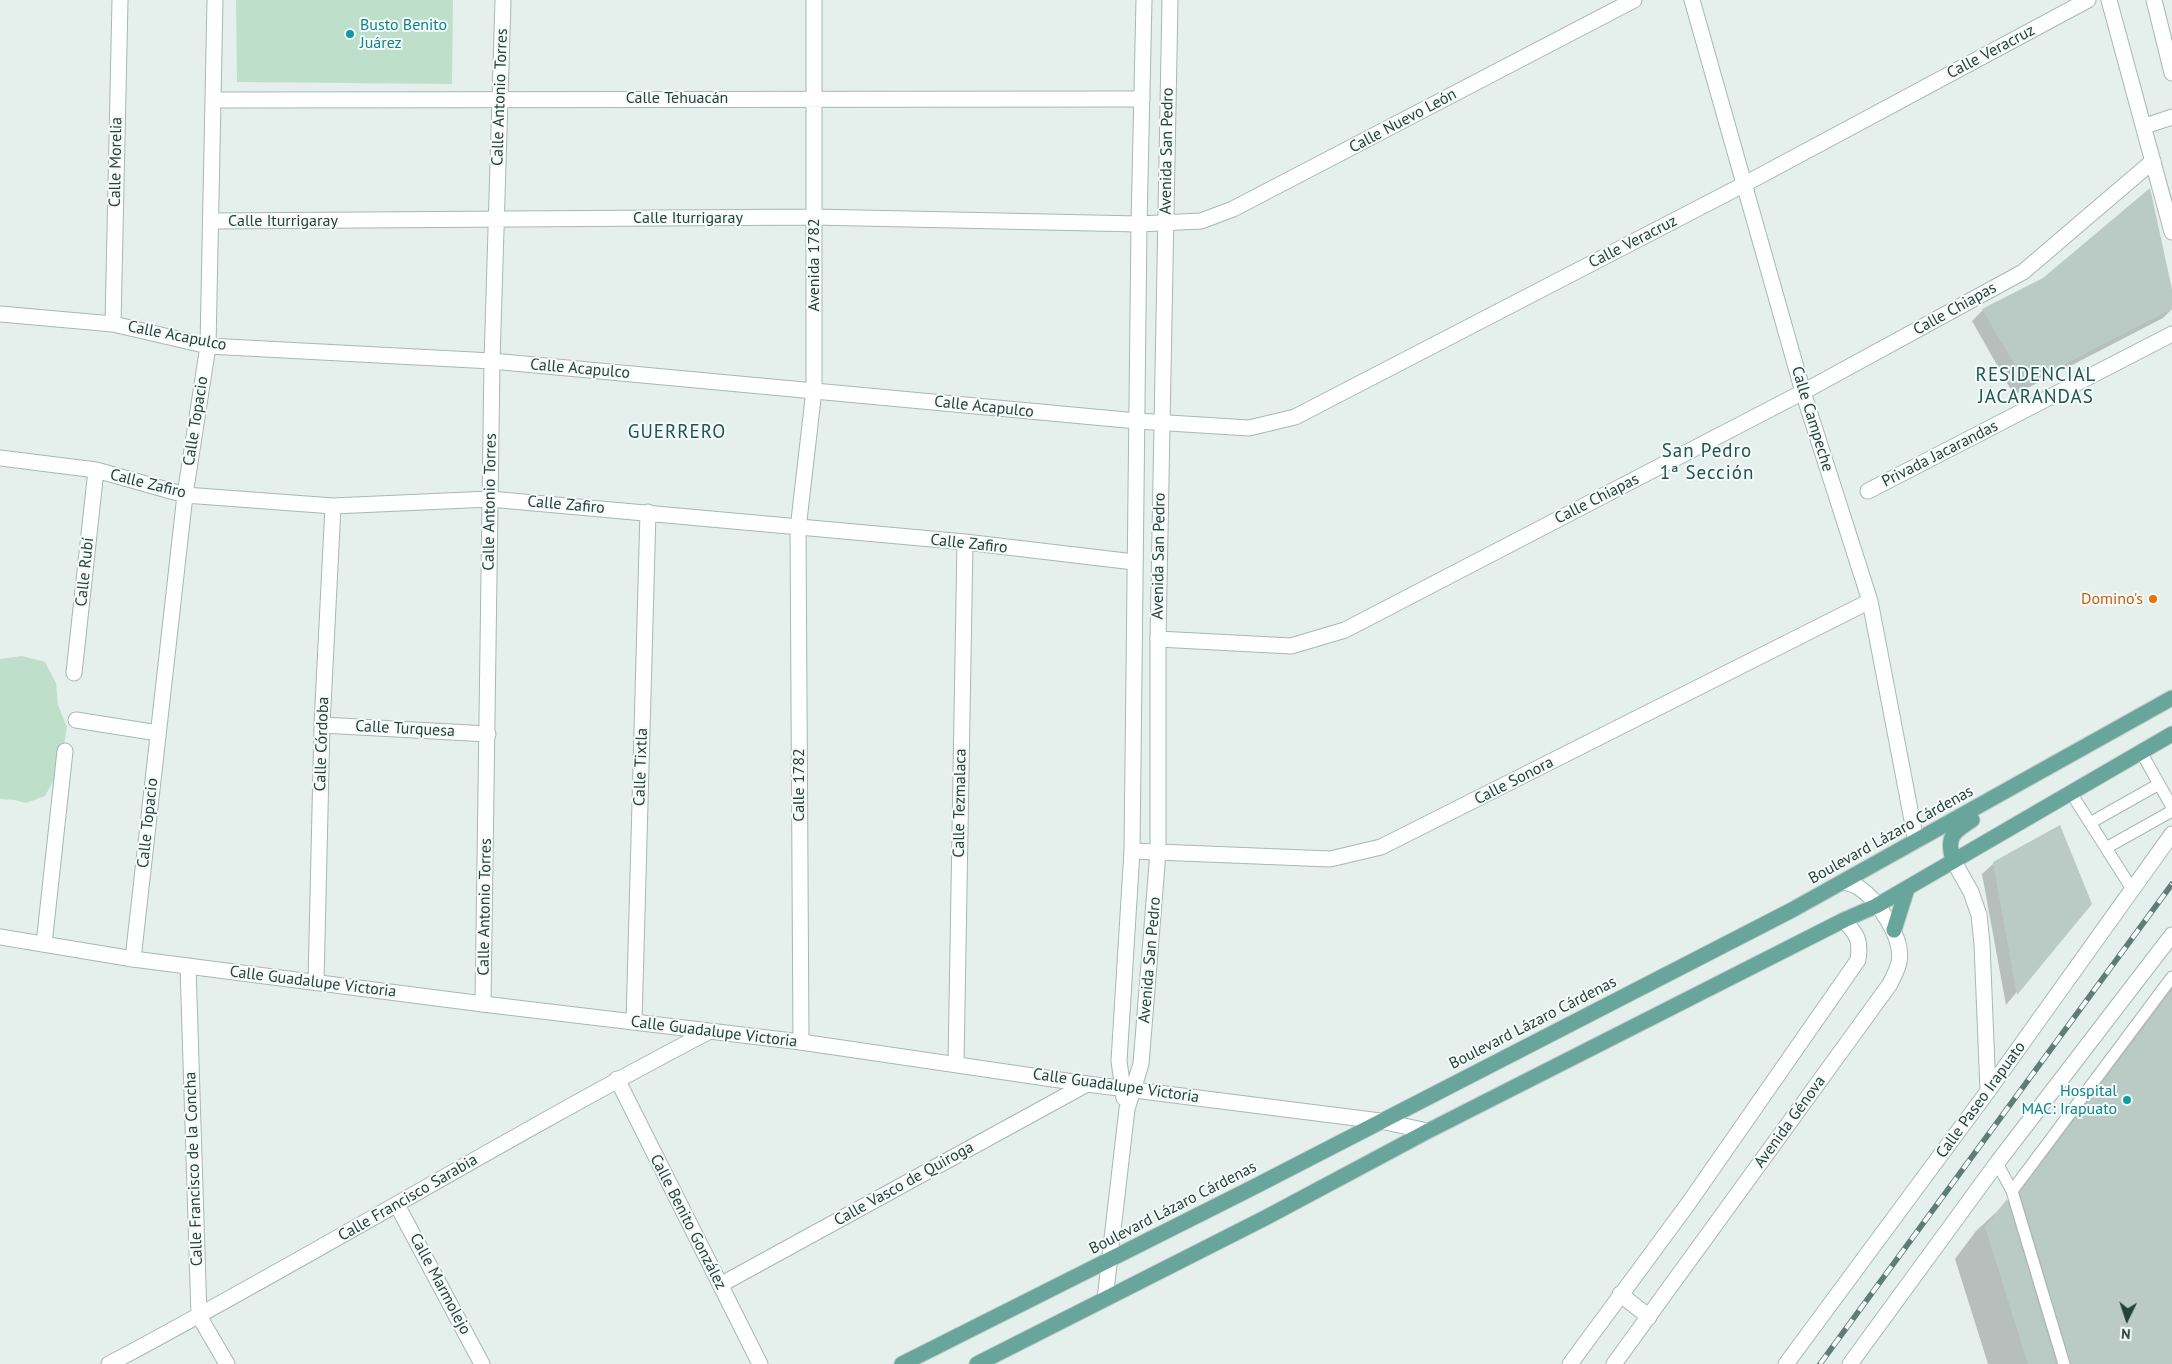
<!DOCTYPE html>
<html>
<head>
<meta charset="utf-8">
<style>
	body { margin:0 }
	#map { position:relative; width:2172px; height:1364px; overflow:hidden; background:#e5efeb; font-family:"PT Sans",sans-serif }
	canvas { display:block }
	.north { position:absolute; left:2102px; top:1294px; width:50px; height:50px; -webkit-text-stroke:4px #f6fbf9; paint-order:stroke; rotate:184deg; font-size:14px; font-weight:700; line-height:20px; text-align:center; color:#23423c }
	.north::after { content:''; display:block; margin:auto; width:18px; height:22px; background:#23423c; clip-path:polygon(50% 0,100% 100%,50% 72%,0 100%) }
</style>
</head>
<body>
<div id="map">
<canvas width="2172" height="1364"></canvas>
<div class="north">N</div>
</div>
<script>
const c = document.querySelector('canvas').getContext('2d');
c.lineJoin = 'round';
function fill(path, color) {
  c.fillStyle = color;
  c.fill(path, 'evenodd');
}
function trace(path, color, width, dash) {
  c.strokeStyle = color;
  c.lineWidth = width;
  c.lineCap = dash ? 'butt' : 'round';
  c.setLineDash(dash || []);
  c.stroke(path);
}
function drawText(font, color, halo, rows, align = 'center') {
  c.font = font + ' "PT Sans",sans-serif';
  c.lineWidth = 4;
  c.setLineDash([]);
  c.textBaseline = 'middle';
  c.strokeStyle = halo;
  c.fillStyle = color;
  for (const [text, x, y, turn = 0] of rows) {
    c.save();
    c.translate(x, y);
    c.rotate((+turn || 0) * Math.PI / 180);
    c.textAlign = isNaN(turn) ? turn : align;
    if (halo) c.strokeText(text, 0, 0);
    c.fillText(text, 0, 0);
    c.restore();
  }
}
const green = new Path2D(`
	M236,0h217l-1,84 -215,-2z
	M22,656l23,6 11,21 2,22 9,22 -7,42 -15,27 -19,7 -11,-3 -15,-1v-140z`);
const shadow = new Path2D(`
	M2044,279l128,16v14l-9,9 -149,77 -42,-74 11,-11z
	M1994,863l96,41 -84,101 -24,-131z
	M2172,976v388h-184l-33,-105 21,-28 30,-28 142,-189z`);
const building = new Path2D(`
	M2150,188l22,101v20l-146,75 -44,-75 61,-31z
	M2060,825l32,79 -75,91 -24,-133z
	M2172,990v374h-101l-51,-172z
	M2007,1199l49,165h-28l-43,-137z`);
const service = new Path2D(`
	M2141,752l31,55
	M2071,793l61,96
	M2090,823l69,-39
	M2106,848l66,-37
	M1997,1163l15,28 52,173
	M2012,1191l160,-214`);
const minor = new Path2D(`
	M1692,0l111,392 67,209 46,240
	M213,100l929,-1
	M211,221l603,-4 325,7 62,-3 32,-12 401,-209
	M0,314l113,10 95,22 284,15 645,60 112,7 46,-11 448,-232 345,-185
	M113,324l7,-324
	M0,458l96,12 89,25 148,11 157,-7 475,43 169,20
	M1868,491l304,-157
	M1158,639l133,7 54,-16 458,-238 220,-120 130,-111
	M74,673l22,-203
	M76,720l82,13
	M322,725l166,9
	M1132,851l198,8 51,-12 489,-246
	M1953,860l18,32 8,23 3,29 6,147
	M44,944l21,-193
	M133,959l52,-464 23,-149 7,-346
	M188,966l11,350 28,48
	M316,982l6,-257 11,-219
	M483,1004l9,-643 11,-361
	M634,1022l14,-510
	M801,1042l-3,-513 16,-139v-390
	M956,1063l9,-521
	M617,1079l143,285
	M397,1205l85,159
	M720,1285l367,-201
	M1620,1294l29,23
	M1570,1364l118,-160 170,-244c3,-21 -1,-25 -14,-40
	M1614,1364l276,-380c3,-7 8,-15 9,-22 5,-24 -22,-63 -41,-75 -5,-3 -10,-4 -15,-5`);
const tertiary = new Path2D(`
	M2109,0l63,232
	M2154,0l18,73
	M2145,126l27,-9
	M0,937l133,22 350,45 318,38 286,42 293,37 48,10
	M1124,1098l-5,-37 13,-210 7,-627 5,-224
	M1105,1299l22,-190 14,-45 17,-212v-213l12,-639
	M109,1364c202,-107 396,-226 599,-332`);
const secondary = new Path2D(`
	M1786,1364l202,-273 184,-257
	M1850,1364l147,-201 175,-228`);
const primary = new Path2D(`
	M1953,860c-7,-23 0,-28 19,-40
	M1894,930l13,-41
	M902,1364l348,-175 542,-279 380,-212
	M977,1364l288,-146 163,-87 416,-211 32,-14 296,-172`);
const rail = new Path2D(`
	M1820,1364l352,-480`);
const markers = [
	[350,34,5,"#0f9aa8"],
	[2153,599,5,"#e8710a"],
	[2127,1100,5,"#0f9aa8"]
];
const cultureNames = [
	["Busto Benito",360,25],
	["Juárez",360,43],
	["Hospital",2117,1091,"right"],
	["MAC: Irapuato",2117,1109,"right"]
];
const streetNames = [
	["Calle Veracruz",1991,52,-28],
	["Calle Antonio Torres",500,97,-88],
	["Calle Tehuacán",677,98],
	["Calle Nuevo León",1403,121,-28],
	["Avenida San Pedro",1167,151,-89],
	["Calle Morelia",116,162,-89],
	["Calle Iturrigaray",688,218],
	["Calle Iturrigaray",283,221],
	["Calle Veracruz",1633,242,-27],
	["Avenida 1782",814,265,-90],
	["Calle Chiapas",1955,309,-29],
	["Calle Acapulco",177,336,11],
	["Calle Acapulco",580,369,5],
	["Calle Acapulco",984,407,6],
	["Calle Campeche",1812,419,73],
	["Calle Topacio",196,421,-81],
	["Privada Jacarandas",1940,454,-27],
	["Calle Zafiro",148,484,14],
	["Calle Chiapas",1597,499,-27],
	["Calle Antonio Torres",490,502,-89],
	["Calle Zafiro",566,505,5],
	["Calle Zafiro",969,544,6],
	["Avenida San Pedro",1159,556,-89],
	["Calle Rubí",85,572,-84],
	["Calle Turquesa",405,729,3],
	["Calle Córdoba",322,744,-88],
	["Calle Tixtla",641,767,-88],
	["Calle Sonora",1514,781,-27],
	["Calle 1782",799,785,-90],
	["Calle Tezmalaca",960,803,-89],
	["Calle Topacio",148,823,-84],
	["Boulevard Lázaro Cárdenas",1891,835,-29],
	["Calle Antonio Torres",485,907,-89],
	["Avenida San Pedro",1150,960,-85],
	["Calle Guadalupe Victoria",313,982,7],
	["Boulevard Lázaro Cárdenas",1533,1023,-27],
	["Calle Guadalupe Victoria",714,1032,7],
	["Calle Guadalupe Victoria",1116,1086,8],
	["Calle Paseo Irapuato",1981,1100,-54],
	["Avenida Génova",1790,1122,-54],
	["Calle Francisco de la Concha",194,1169,-92],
	["Calle Vasco de Quiroga",904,1184,-29],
	["Calle Francisco Sarabia",408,1198,-30],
	["Boulevard Lázaro Cárdenas",1173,1208,-27],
	["Calle Benito González",688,1222,63],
	["Calle Marmolejo",440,1284,62]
];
const foodNames = [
	["Domino's",2143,599]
];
const quarterNames = [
	["RESIDENCIAL",2036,376],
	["JACARANDAS",2036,398],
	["GUERRERO",677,433],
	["San Pedro",1707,452],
	["1ª Sección",1707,474]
];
fill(green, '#bee0ca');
fill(shadow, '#0003');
fill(building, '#bacac4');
trace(service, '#a7b8b3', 13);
trace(minor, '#a7b8b3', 17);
trace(tertiary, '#a7b8b3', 17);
trace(secondary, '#a3bbb4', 17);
trace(primary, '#c1cac8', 17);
trace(service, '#fff', 11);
trace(minor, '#fff', 15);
trace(tertiary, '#fff', 15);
trace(secondary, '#fff', 15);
trace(primary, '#68a69b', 15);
trace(rail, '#5e7d77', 5.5);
trace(rail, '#f6fbf9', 4, [11]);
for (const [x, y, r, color] of markers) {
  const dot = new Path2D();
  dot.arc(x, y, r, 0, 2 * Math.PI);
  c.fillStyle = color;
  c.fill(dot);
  trace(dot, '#f6fbf9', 2);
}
drawText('16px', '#0d838f', '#f6fbf9', cultureNames, 'left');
drawText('16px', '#23423c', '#f6fbf9', streetNames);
drawText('16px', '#c56008', '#f6fbf9', foodNames, 'right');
c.letterSpacing = '1px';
drawText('19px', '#1e554c', '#f6fbf9', quarterNames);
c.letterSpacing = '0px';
</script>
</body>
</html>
